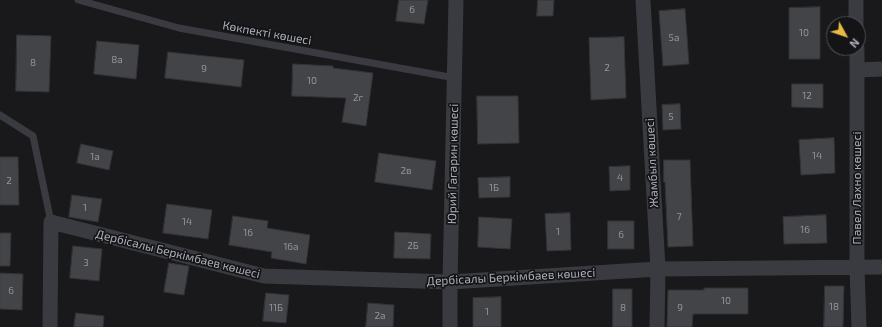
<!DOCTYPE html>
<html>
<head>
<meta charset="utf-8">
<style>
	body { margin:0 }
	#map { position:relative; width:882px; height:327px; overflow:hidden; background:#19191b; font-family:"Exo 2",sans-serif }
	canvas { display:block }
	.north { position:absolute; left:826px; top:16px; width:40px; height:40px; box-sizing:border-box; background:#141416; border:1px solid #515258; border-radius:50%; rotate:130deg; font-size:11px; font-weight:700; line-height:16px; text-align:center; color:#acb0ba }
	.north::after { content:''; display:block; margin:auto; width:14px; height:18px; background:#eabb42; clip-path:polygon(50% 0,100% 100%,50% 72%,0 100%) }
</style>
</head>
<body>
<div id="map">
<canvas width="882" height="327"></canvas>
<div class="north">N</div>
</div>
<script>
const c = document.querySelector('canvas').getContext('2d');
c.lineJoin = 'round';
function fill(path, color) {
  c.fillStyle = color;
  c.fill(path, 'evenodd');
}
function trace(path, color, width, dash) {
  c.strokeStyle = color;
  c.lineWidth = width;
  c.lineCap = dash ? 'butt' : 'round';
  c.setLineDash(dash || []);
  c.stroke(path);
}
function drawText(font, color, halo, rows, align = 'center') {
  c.font = font + ' "Exo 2",sans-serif';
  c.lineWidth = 3.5;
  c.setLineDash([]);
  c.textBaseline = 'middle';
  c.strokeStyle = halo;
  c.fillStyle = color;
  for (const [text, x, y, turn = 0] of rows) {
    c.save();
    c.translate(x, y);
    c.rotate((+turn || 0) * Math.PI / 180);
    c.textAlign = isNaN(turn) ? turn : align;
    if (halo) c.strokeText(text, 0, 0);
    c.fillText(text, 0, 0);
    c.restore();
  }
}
const building = new Path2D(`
	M399,0h29l-4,24 -28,-3z
	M538,0h16l-1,16h-16z
	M820,7v52h-31v-51z
	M685,9l4,55 -26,2 -4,-55z
	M17,35l34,1 -2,56 -33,-1z
	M624,37l2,61 -35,2 -2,-62z
	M97,41l42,4 -3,34 -42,-5z
	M168,52l76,8 -3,27 -76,-9z
	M293,64l40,2v2l40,5 -7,53 -24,-4 4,-24 -54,-2z
	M792,84h31v24l-31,-1z
	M477,96h41l1,47 -41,1z
	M680,104l1,25 -18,1 -1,-25z
	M834,138l1,35 -34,2 -2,-35z
	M81,144l32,7 -4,19 -32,-7z
	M379,153l57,8 -4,29 -57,-8z
	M0,157h18l1,48h-19z
	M664,160h26l3,86 -25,1 -3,-65h-1z
	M630,166v24l-20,1 -1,-24z
	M510,177v20l-31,1 -1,-20z
	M72,195l30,4 -4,23 -29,-5z
	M167,204l45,6 -4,29 -45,-6z
	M570,213l1,37 -24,1 -2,-37z
	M826,215l1,28 -43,1 -1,-27z
	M233,216l35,5 -1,7 43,7 -4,29 -35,-6 1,-6 -43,-7z
	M479,217l33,2 -2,30 -32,-2z
	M608,221h26v28h-26z
	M395,232l36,2 -1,25 -36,-1z
	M0,233h11l-1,33h-10z
	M73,246l29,3 -3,32 -29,-3z
	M169,263l20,3 -5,29 -20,-3z
	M0,273l23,1 -1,36 -22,-1z
	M825,286h19l-1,41h-19z
	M704,288h44v26h-55l-1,13h-25l1,-37h36z
	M613,289h19v38h-19z
	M266,293l23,2 -3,28 -23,-2z
	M501,297v30h-28v-29z
	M368,303l26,2 -1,22h-27z
	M76,313l28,3 -1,11h-29z`);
const lane = new Path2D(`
	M78,0l101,28 276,50
	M0,115l33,21 18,86`);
const street = new Path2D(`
	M643,0l15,269 -1,58
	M856,0v24
	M857,48v220l2,59
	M857,70l25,-1
	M50,327l1,-105 213,54 186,6 208,-13 224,-2
	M450,327v-45l6,-282`);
const numberNames = [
	["6",412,10],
	["10",804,33],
	["5а",674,38],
	["8а",117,60],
	["8",33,63],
	["2",607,68],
	["9",204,69],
	["10",312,81],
	["12",807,96],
	["2г",358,98],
	["5",671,117],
	["14",817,156],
	["1а",95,157],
	["2в",406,171],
	["4",620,178],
	["2",9,181],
	["1Б",494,188],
	["1",85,208],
	["7",679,217],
	["14",187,222],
	["16",805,230],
	["1",558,232],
	["16",248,233],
	["6",621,235],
	["2Б",413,246],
	["16а",291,247],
	["3",86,263],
	["6",11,291],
	["10",726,301],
	["18",834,307],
	["11Б",276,308],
	["8",623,308],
	["9",680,308],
	["1",487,312],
	["2а",380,316]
];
const streetNames = [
	["Көкпекті көшесі",267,33,10],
	["Жамбыл көшесі",652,163,-93],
	["Юрий Гагарин көшесі",453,164,-89],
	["Павел Лахно көшесі",857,188,-90],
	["Дербісалы Беркімбаев көшесі",178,254,14],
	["Дербісалы Беркімбаев көшесі",511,277,-3]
];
fill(building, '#434448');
trace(building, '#333337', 1);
trace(lane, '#3a3b40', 7);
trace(street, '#3a3b40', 15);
drawText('10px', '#92959e', null, numberNames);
drawText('12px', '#acb0ba', '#141416', streetNames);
</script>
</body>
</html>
